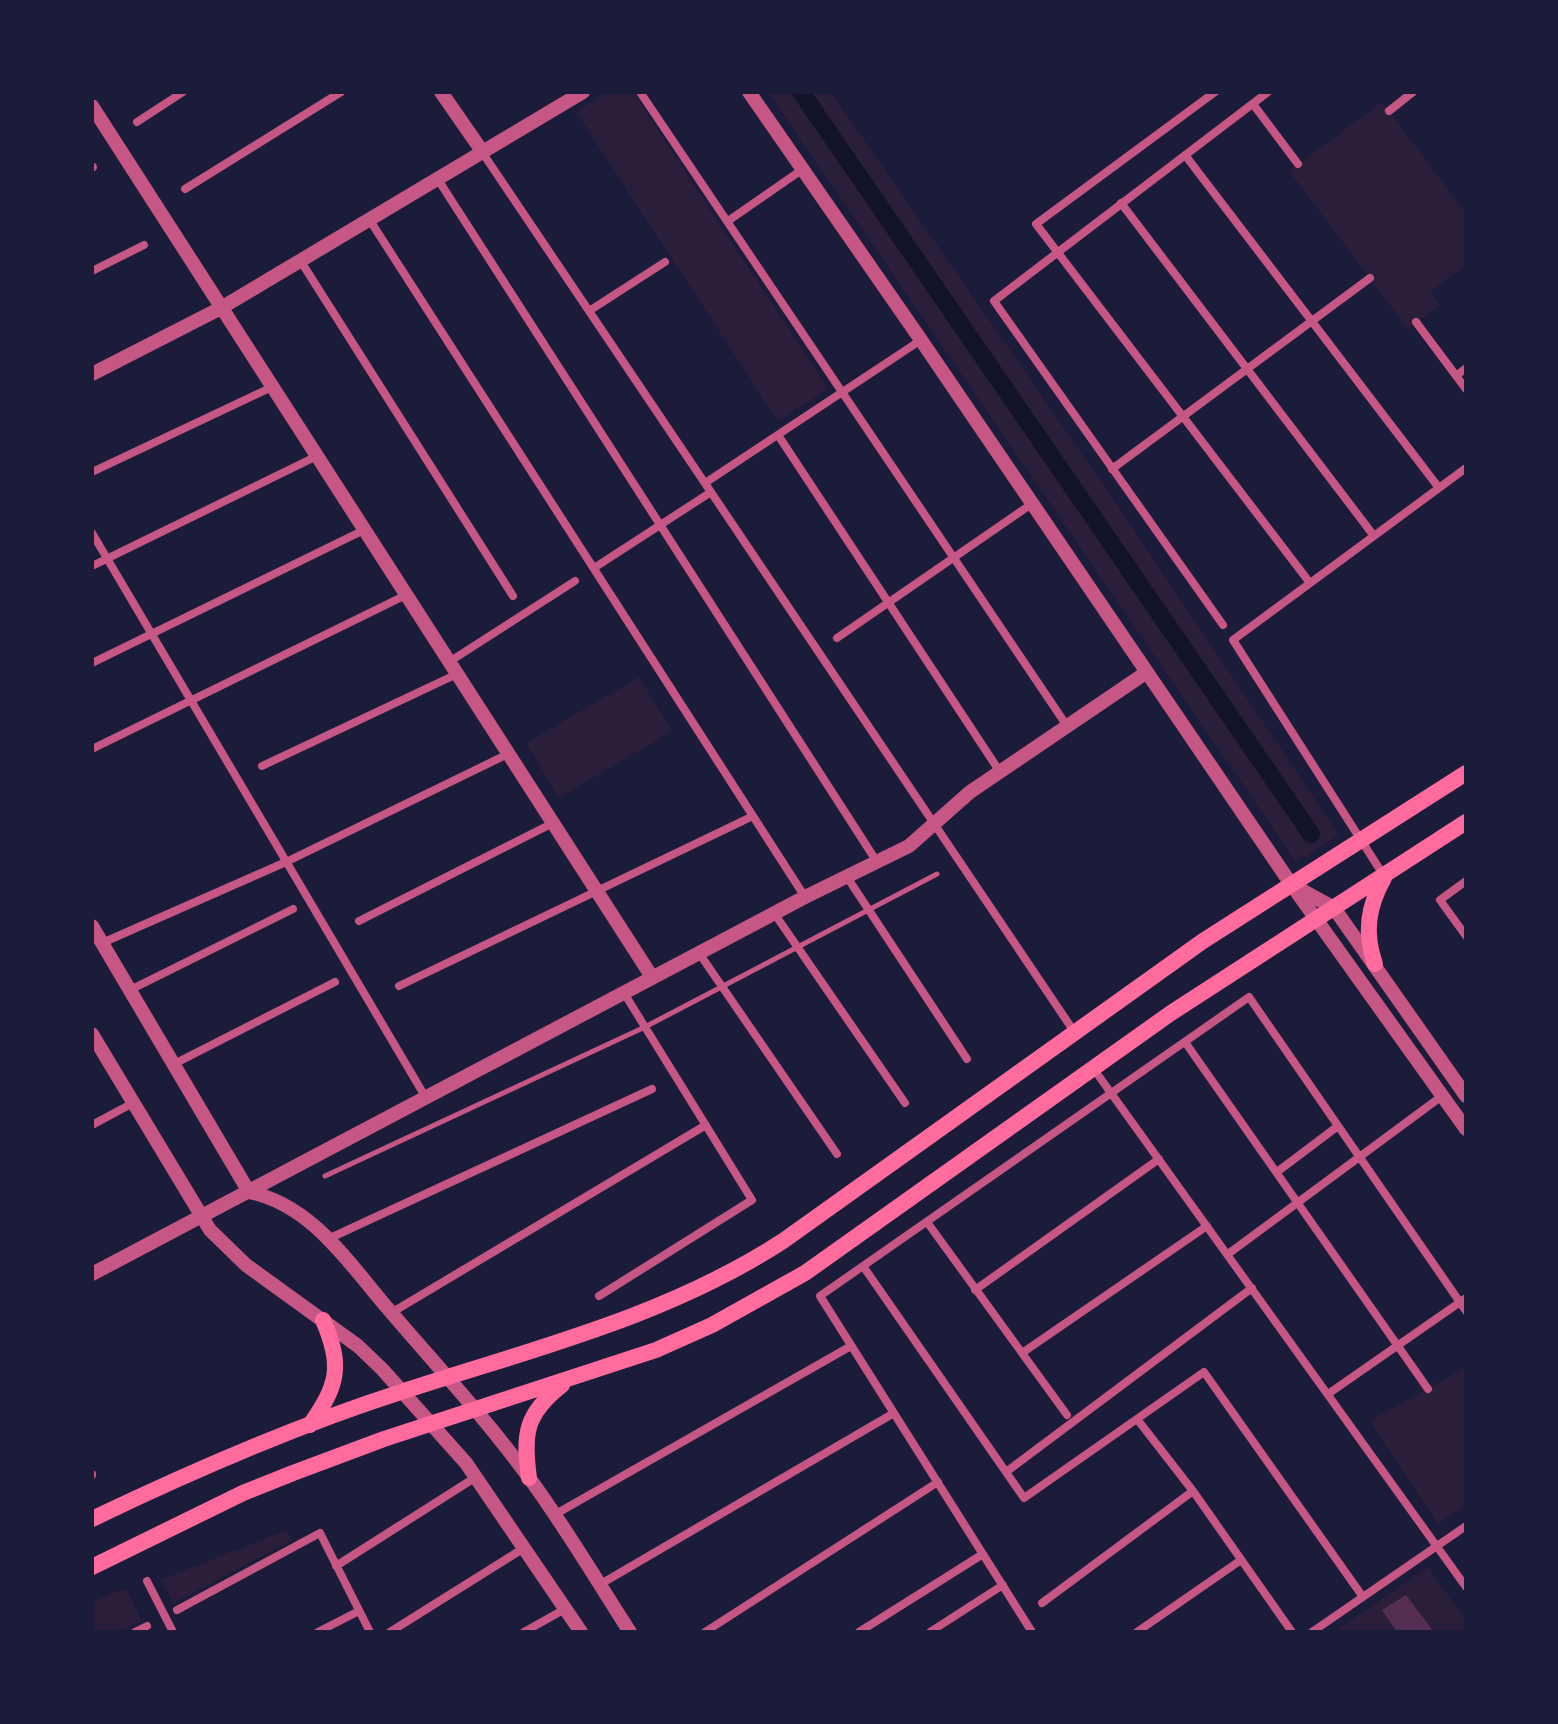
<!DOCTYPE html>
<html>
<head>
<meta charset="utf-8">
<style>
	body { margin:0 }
	#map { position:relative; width:1558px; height:1724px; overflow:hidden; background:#1b1b3a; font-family:Commissioner,sans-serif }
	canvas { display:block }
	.frame { position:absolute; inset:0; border:94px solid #1b1b3a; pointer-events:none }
</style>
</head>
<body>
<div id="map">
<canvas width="1558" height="1724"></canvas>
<div class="frame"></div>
</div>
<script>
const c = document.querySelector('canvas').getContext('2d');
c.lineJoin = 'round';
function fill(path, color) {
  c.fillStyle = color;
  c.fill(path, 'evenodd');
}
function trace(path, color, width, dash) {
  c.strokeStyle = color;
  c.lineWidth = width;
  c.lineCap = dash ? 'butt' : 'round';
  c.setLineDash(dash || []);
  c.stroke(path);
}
const green = new Path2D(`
	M606,92h27l195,297 -50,32 -202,-309z
	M768,92h63l267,385 241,358 -43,27z
	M1382,102l84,111v52l-36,27 10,13 -32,24 -119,-158z
	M639,677l33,54 -113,67 -33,-55z
	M1466,1367v138l-28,19 -68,-103z
	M287,1530l5,10 -118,63 -14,-23z
	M1428,1567l38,54v11h-132z
	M126,1588l15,33 -21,11h-28v-30z`);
const canal = new Path2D(`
	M801,92l510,742`);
const building = new Path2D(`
	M1406,1595l28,37h-37l-15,-22z`);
const service = new Path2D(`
	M325,1176l320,-149 292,-153`);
const minor = new Path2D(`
	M640,92l427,634
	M1215,92l-179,132 274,359
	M1253,104l45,60
	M1389,111l24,-19
	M137,122l46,-30
	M482,152l593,881
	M1185,155l254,333
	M92,167h1
	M437,178l440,684
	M185,189l156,-97
	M1121,203l253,333
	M369,219l436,678
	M728,221l75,-52
	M300,260l213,336
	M92,271l52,-26
	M589,311l76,-49
	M1416,322l50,67
	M1456,376l10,-8
	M778,435l222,337
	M1112,469l258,-191
	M92,472l180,-85
	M705,483l216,-143
	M92,533l334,565
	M92,566l225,-110
	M594,568l117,-76
	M1223,625l-229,-324 274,-209
	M837,638l196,-135
	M449,662l126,-81
	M92,663l272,-133
	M92,749l314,-154
	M262,766l195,-92
	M1384,876l-151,-236 233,-172
	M847,877l120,182
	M1466,881l-26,19 26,36
	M774,913l131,190
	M359,921l194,-98
	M102,943l184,-81 222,-108
	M699,953l138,201
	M399,986l354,-170
	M130,990l163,-81
	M1185,1042l243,347
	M174,1064l161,-82
	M1093,1068l373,519
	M92,1125l41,-22
	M1277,1172l61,-46
	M927,1222l140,193
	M328,1239l324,-150
	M1228,1254l214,-158
	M863,1266l161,232 180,-126 159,225
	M975,1290l184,-131
	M599,1296l153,-96 -128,-207
	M391,1313l315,-188
	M1022,1353l185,-127
	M1328,1394l138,-96
	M1137,1419l56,72 99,141
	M1006,1472l246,-184
	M92,1474v1
	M554,1515l297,-169
	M336,1566l140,-89
	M147,1581l26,51
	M599,1585l295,-172
	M1042,1603l151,-112
	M177,1610l143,-77 50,99
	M135,1632l12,-6
	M318,1632l41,-21
	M390,1632l134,-84
	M524,1632l41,-23
	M705,1632l233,-150
	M859,1632l124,-78
	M930,1632l73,-47
	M1032,1632l-212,-336 429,-299 217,314
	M1137,1632l104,-72
	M1312,1632l154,-106`);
const tertiary = new Path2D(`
	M441,92l41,59
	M749,92l172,248 370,544 175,245
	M92,106l560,871
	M92,374l129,-66 362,-216
	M1294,886l40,22 132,188
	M92,926l157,266
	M92,1034l118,196 36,35 112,81 24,23 84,94 115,169
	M249,1192c64,13 101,73 141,119 46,54 99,111 140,168 36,49 67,102 100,153
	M92,1274l713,-377 104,-51 61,-54 177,-120`);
const secondary = new Path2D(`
	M1375,964c-11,-31 -7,-58 9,-86
	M310,1425c28,-40 33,-59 13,-105
	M529,1478c-6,-44 -4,-64 33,-93
	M92,1519c100,-48 203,-93 309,-127 131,-43 265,-75 382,-151l420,-300 263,-168
	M92,1567l151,-74 50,-20 91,-34 272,-89 56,-25 93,-52 366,-260 295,-191`);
fill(green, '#2a1e3b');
trace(canal, '#12122b', 18);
fill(building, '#542f53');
trace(service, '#c65784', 5);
trace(minor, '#c65784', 8);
trace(tertiary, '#c65784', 14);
trace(secondary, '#ff6b9d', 16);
</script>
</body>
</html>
